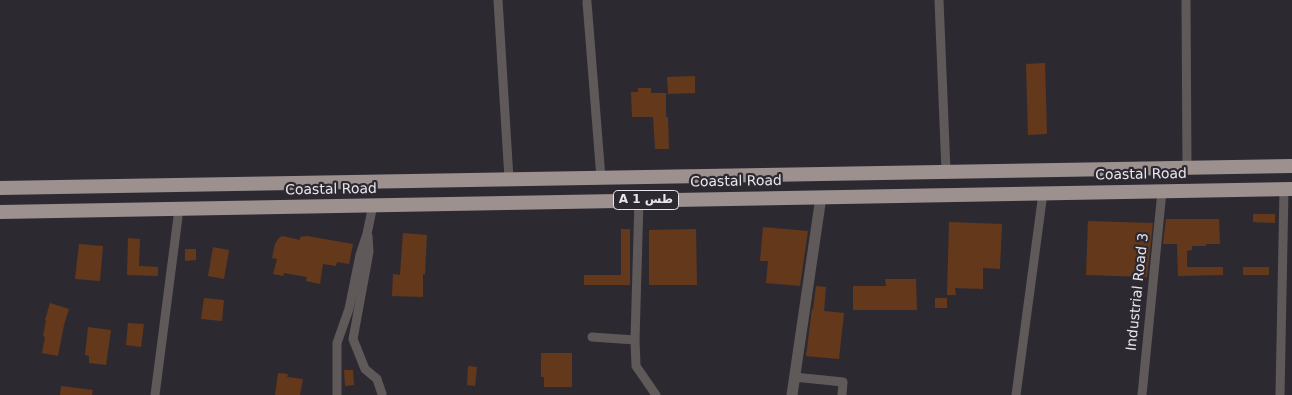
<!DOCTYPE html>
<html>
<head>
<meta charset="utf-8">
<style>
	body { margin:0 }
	canvas { display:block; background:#2d2931 }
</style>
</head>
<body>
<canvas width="1292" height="395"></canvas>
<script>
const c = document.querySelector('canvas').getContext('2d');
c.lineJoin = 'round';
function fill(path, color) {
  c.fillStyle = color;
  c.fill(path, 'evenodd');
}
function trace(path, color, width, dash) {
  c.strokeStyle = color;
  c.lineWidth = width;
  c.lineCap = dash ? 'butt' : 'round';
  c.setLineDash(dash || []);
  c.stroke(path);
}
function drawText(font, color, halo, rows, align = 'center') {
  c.font = font + ' "DejaVu Sans",sans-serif';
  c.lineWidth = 4.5;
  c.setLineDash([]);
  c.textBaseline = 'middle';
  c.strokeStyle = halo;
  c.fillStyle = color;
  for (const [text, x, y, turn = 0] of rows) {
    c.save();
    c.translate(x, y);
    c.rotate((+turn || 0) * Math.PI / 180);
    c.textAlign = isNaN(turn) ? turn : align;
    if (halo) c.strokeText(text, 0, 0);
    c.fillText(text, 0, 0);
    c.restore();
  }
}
const building = new Path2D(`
	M1045,63l2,71 -19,1 -2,-71z
	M695,76v17l-27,1 -1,-17z
	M638,88h13v5h15v24h2l1,32h-14l-2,-32h-21l-1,-25h7z
	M1253,214h22v9l-22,-1z
	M1166,219h53l1,25h-14v2h-14v4l-5,1v16h36v8l-45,1 -1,-32h-14z
	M1088,221l65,2 -6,54 -61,-2z
	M949,222l53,2 -2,45 -17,-1v21l-28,-1 1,7h-9z
	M763,227l45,4 -8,55 -34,-3 2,-22h-8z
	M621,229h9v56h-46v-10h37z
	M696,229l1,56h-48v-55z
	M403,233l24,2 -2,39h-2v23l-31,-1 1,-22 7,1z
	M282,236l18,4v-3l7,-1 46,8 -4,20 -12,-2 -1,4 -13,-2 -3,20 -14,-3 1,-4 -23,-4 -1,3 -10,-2 4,-15 -5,-1 3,-14 3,-5z
	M128,238l12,1 -1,27 19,1v9l-31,-1z
	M79,244l24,2 -3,35 -25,-2z
	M213,247l16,3 -5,29 -16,-3z
	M185,249h11v11l-11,1z
	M1243,267h26v8h-26z
	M885,279h31l1,31h-64v-24h33z
	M816,286l10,1 -2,24 20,2 -5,46 -33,-3 6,-47h1z
	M204,298l20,2 -2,21 -21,-2z
	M935,298h12v10h-12z
	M50,303l19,6 -5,16 -6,31 -16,-3 3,-16 -2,-1 3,-16h-1z
	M128,323l16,1 -3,23 -15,-2z
	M88,327l23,3 -5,35 -17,-2v-7l-4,-1z
	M541,353h31v34h-28v-10h-3z
	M468,366l9,1 -2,19 -8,-1z
	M344,370h9l1,15 -9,1z
	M278,373l10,1 -1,3 16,2 -3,16h-25z
	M61,386l32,4 -1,5h-32z`);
const minor = new Path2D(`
	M498,0l11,179
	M939,0l7,171
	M1186,0l1,167
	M587,2l14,176
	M639,200l-4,140 1,26 20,29
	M368,236l1,16 -16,87 12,30 12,10 5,15
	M592,337l43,3
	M794,377l49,5 -1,13
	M155,395l24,-186
	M337,395v-52l12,-34 11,-54 7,-21 6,-29
	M1016,395l27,-202
	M1142,395l20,-204
	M1280,395l4,-206`);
const tertiary = new Path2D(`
	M792,395l29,-198`);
const trunk = new Path2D(`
	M0,188l1292,-22
	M0,212l1292,-23`);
const shields = [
	[646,200,65]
];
const shieldNames = [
	["A 1 طس",646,200]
];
const streetNames = [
	["Coastal Road",1141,175,-1],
	["Coastal Road",736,182,-1],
	["Coastal Road",331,190,-1],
	["Industrial Road 3",1138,292,-84]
];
fill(building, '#64381a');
trace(minor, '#5f5a59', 9);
trace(tertiary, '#5f5a59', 11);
trace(trunk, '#9d918f', 14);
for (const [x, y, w] of shields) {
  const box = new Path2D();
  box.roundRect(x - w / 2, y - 9.5, w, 19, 4);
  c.fillStyle = '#2d2931';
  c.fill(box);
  trace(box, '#e8e5eb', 1);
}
drawText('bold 12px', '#e8e5eb', null, shieldNames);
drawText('14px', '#e8e5eb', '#2d2931', streetNames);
</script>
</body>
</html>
